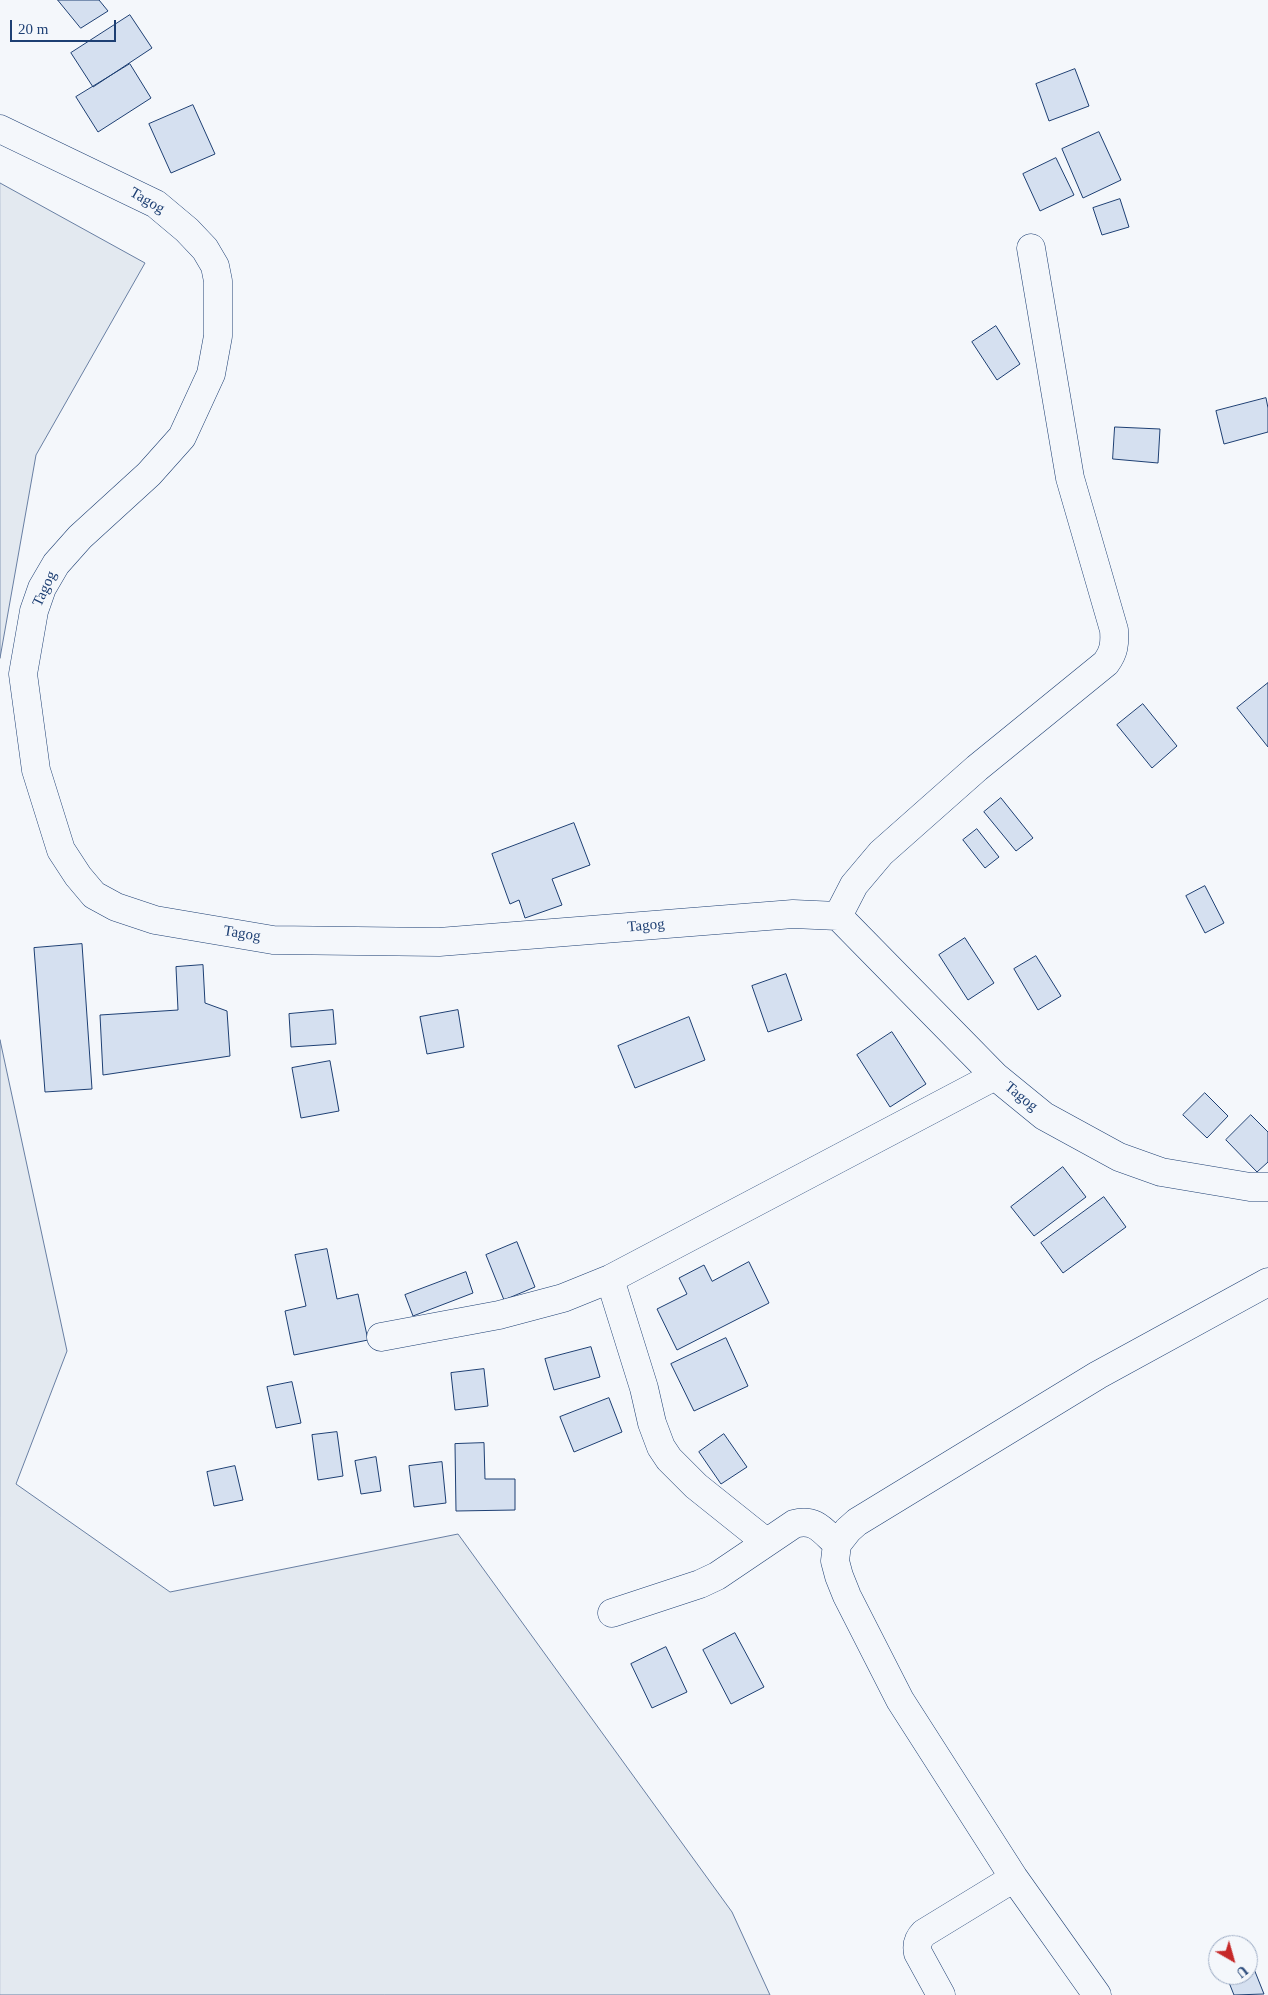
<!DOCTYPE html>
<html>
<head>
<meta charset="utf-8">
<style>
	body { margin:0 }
	#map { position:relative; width:1268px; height:1995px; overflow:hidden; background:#f4f7fb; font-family:Georgia,serif }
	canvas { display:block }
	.north { position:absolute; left:1208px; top:1935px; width:50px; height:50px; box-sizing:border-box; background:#f4f7fb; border:1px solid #9eadc5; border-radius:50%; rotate:142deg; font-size:14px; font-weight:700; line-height:20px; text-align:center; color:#1d3f73 }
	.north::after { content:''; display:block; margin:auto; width:18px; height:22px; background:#c62828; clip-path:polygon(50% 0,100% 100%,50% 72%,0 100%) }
	.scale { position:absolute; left:10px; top:20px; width:106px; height:22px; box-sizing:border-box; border:2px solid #1d3f73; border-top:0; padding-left:6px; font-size:15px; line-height:18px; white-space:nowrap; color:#1d3f73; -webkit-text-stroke:4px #f4f7fb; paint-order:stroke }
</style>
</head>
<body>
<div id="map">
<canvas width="1268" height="1995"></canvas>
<div class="north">U</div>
<div class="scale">20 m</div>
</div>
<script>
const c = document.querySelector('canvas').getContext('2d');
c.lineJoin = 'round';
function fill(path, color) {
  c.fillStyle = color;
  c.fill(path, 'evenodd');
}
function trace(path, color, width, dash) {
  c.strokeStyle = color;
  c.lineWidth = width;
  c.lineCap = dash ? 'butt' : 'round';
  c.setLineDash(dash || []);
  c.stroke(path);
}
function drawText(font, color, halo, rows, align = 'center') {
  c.font = font + ' Georgia,serif';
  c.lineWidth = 4;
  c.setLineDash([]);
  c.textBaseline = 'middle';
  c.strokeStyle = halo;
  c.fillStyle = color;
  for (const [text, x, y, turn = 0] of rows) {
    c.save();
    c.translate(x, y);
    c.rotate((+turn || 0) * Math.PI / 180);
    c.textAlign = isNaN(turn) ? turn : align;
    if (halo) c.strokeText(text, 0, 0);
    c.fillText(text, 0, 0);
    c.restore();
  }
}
const green = new Path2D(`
	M0,183l145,80 -109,192 -36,203z
	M0,1040l67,311 -51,133 154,108 288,-58 274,378 38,83h-770z`);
const building = new Path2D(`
	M58,0h41l9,11 -27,17z
	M130,15l22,33 -59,39 -22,-34z
	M130,64l21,34 -53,34 -22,-35z
	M1075,69l14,37 -40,15 -13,-37z
	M193,105l22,49 -44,19 -22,-49z
	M1099,132l22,48 -38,18 -21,-49z
	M1056,158l18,37 -34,16 -17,-37z
	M1120,199l9,28 -27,8 -9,-27z
	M996,326l24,38 -23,16 -25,-38z
	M1266,398l2,10v24l-44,12 -8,-33z
	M1115,427l45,2 -2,34 -45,-4z
	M1268,683v64l-31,-39z
	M1143,704l34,42 -25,22 -35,-43z
	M1001,798l32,40 -17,13 -32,-39z
	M574,823l16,42 -38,14 10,26 -37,13 -6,-18 -9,4 -18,-50z
	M977,829l22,28 -14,11 -22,-28z
	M1205,886l19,37 -19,10 -19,-37z
	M965,938l29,45 -26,17 -29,-45z
	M82,944l10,145 -47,3 -11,-144z
	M1036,956l25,40 -23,14 -24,-41z
	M203,965l2,38 22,8 3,45 -127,19 -3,-60 78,-5 -2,-43z
	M786,974l16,46 -34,12 -16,-46z
	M333,1010l3,34 -45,3 -2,-33z
	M458,1010l6,37 -37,7 -7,-37z
	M689,1017l16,43 -70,28 -17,-42z
	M892,1032l34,52 -36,23 -33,-52z
	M330,1061l9,50 -38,7 -9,-50z
	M1205,1093l23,23 -21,22 -24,-23z
	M1251,1115l17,17v30l-11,10 -31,-32z
	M1063,1167l23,30 -52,39 -23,-29z
	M1104,1197l22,30 -63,46 -22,-30z
	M517,1242l18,45 -31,13 -18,-45z
	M327,1249l10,50 21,-5 10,46 -74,15 -9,-44 21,-5 -11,-51z
	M749,1262l20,41 -92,47 -20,-41 30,-15 -8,-16 25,-13 8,16z
	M466,1272l7,21 -60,23 -8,-21z
	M726,1338l22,48 -54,25 -23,-47z
	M591,1347l9,30 -46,13 -9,-31z
	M484,1369l4,37 -33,4 -4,-37z
	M292,1382l9,41 -25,5 -9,-41z
	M609,1398l13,34 -48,20 -14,-35z
	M337,1432l6,44 -25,4 -6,-45z
	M724,1434l23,33 -26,17 -22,-32z
	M484,1443l1,36h30v31l-59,1 -1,-67z
	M376,1457l5,34 -20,3 -6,-33z
	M442,1462l4,41 -32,4 -5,-41z
	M235,1466l8,34 -29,6 -7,-34z
	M735,1633l29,54 -33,17 -28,-54z
	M666,1647l21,45 -35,16 -21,-44z
	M1248,1954l16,40 -30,1 -8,-20h22z`);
const street = new Path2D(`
	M0,129l156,75 31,26 18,19 10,17 3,15v55l-7,38 -29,63 -33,37 -69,63 -24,27 -14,24 -8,23 -11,63 13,96 25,80 17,26 16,19 22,12 39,13 118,20 166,2 354,-28 45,2 157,160 49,40 75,41 42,15 89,15h18
	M838,916l16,-31 27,-32 96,-85 129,-105c8,-11 9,-19 8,-33l-44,-152 -39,-230
	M610,1279l34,109 8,35 9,24 8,12 27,27 70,56
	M381,1337l118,-22 64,-17 47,-19 385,-203
	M612,1613l88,-29 17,-8 77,-52c21,-6 29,7 43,20
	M941,1995l-23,-42c-2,-9 0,-14 6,-20l90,-55
	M1097,1995l-83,-117 -114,-178 -53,-104 -8,-20 -4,-15 2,-17 11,-14 9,-8 241,-147 170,-93`);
const streetNames = [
	["Tagog",147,201,30],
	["Tagog",45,589,-65],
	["Tagog",646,926,-5],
	["Tagog",242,934,9],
	["Tagog",1021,1097,39]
];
fill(green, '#e3e9f0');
trace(green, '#687fa3', 1);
fill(building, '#d5e0f0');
trace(building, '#1d3f73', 1);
trace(street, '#1d3f73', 29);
trace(street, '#f4f7fb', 28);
drawText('15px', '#1d3f73', '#f4f7fb', streetNames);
</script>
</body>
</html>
